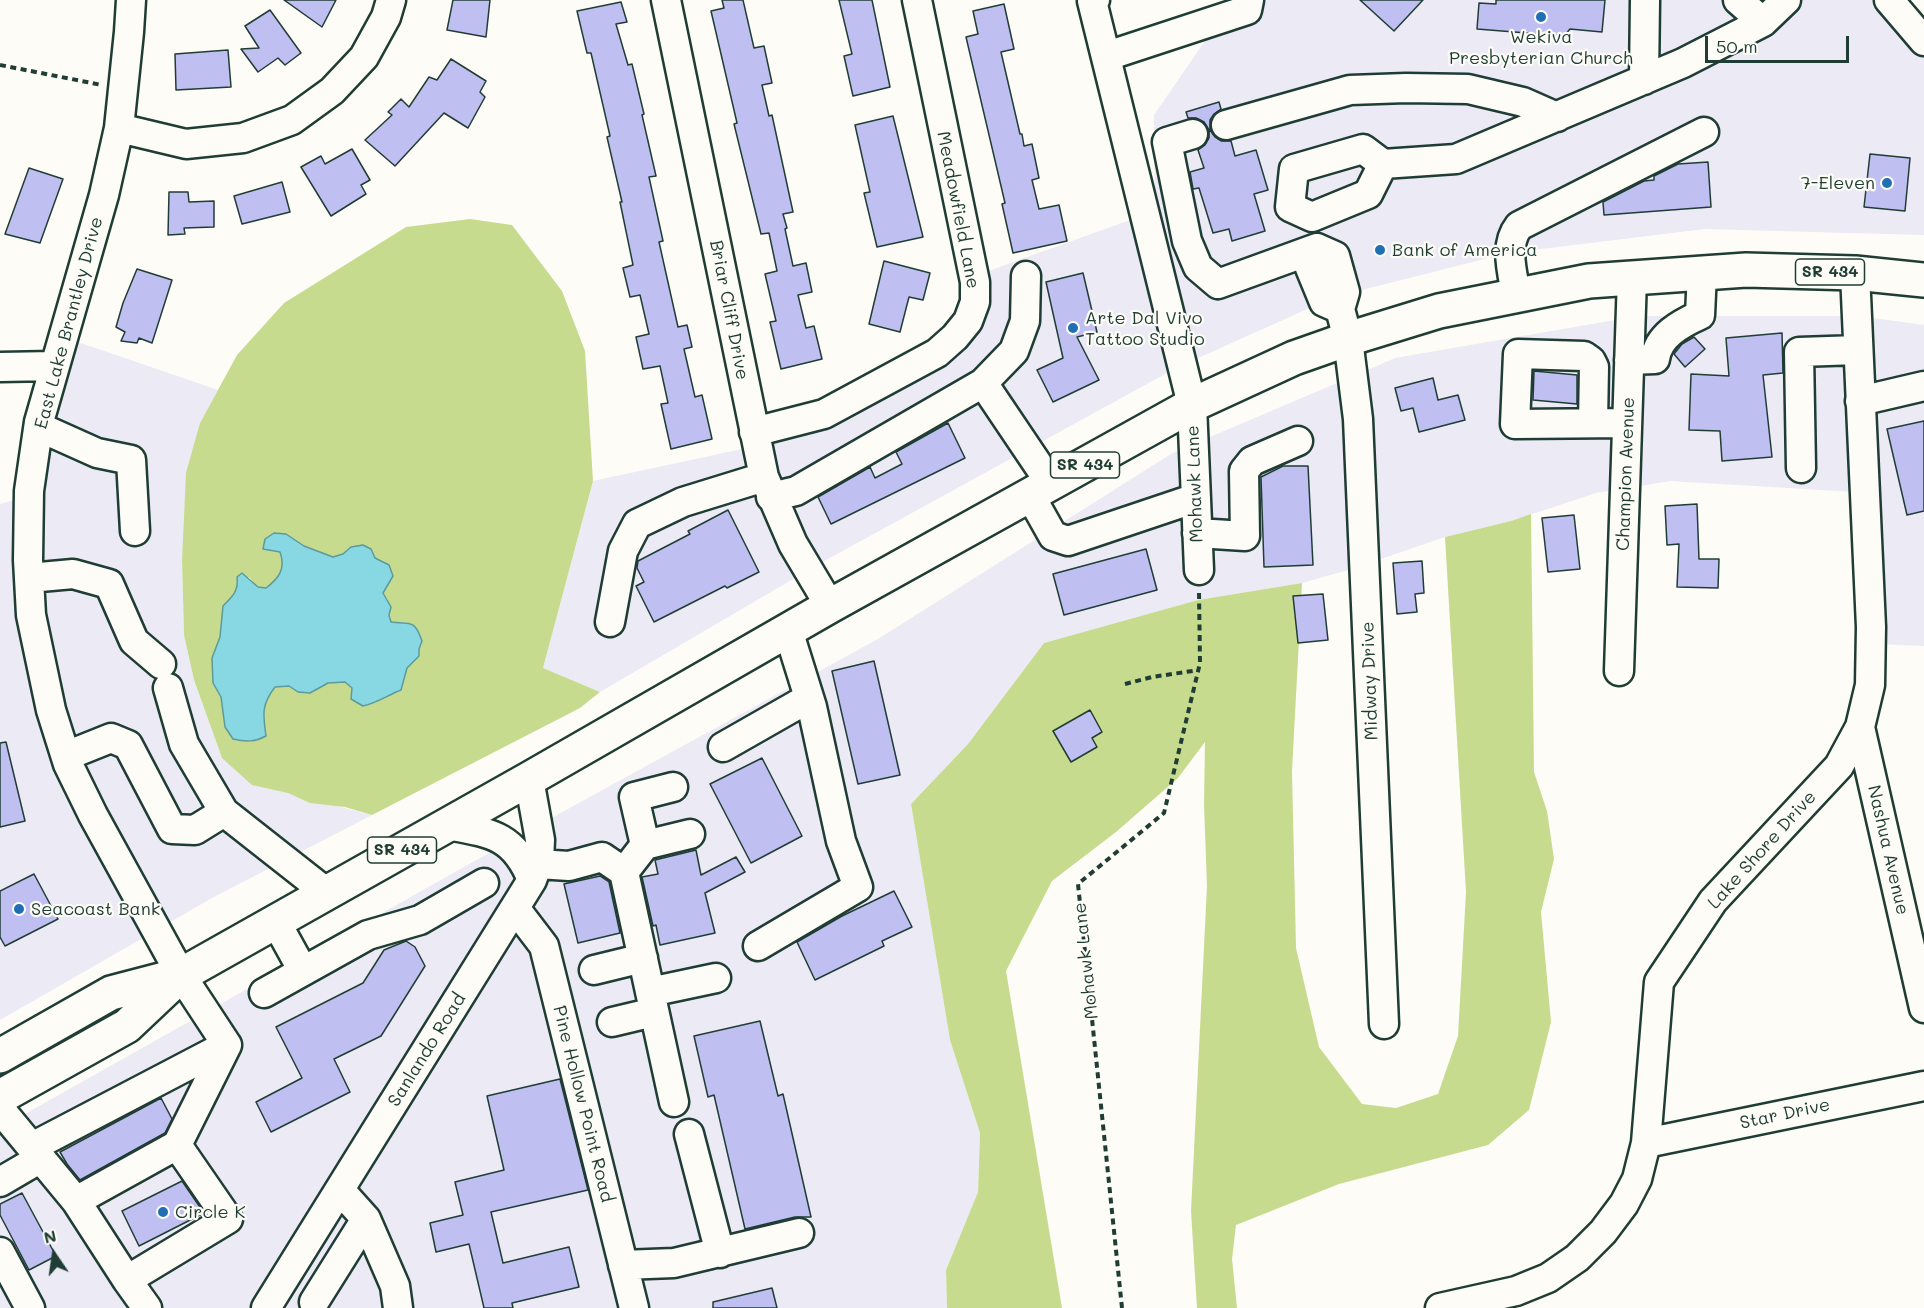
<!DOCTYPE html>
<style>
body{margin:0}
#map{position:relative;width:1924px;height:1308px;overflow:hidden;background:#fdfcf7;font-family:Mali,sans-serif}
canvas{display:block}
.north{position:absolute;left:24px;top:1224px;width:60px;height:60px;-webkit-text-stroke:4px #fdfcf7;paint-order:stroke;rotate:347deg;font-size:16px;font-weight:700;line-height:24px;text-align:center;color:#1f3d34}
.north::after{content:'';display:block;margin:auto;width:21px;height:27px;background:#1f3d34;clip-path:polygon(50% 0,100% 100%,50% 72%,0 100%)}
.scale{position:absolute;left:1705px;top:36px;width:144px;height:27px;box-sizing:border-box;border:3px solid #1f3d34;border-top:0;padding-left:8px;font-size:18px;line-height:21px;white-space:nowrap;color:#1f3d34;-webkit-text-stroke:4px #fdfcf7;paint-order:stroke}
</style>
<div id="map">
<canvas width="1924" height="1308"></canvas>
<div class="north">N</div>
<div class="scale">50 m</div>
</div>
<script>
const context = document.querySelector('canvas').getContext('2d');
context.lineJoin = 'round';
function fill(path, color) { context.fillStyle = color; context.fill(path, 'evenodd'); }
function trace(path, color, width, dash) { context.strokeStyle = color; context.lineWidth = width; context.lineCap = dash ? 'butt' : 'round'; context.setLineDash(dash || []); context.stroke(path); }
function label(font, color, halo, rows, align = 'center') {
  context.font = font + ' Mali,sans-serif'; context.lineWidth = 4.5; context.setLineDash([]); context.textBaseline = 'middle'; context.strokeStyle = halo; context.fillStyle = color; for (const [text, x, y, turn = 0] of rows) {
    context.save(); context.translate(x, y); context.rotate((+turn || 0) * Math.PI / 180); context.textAlign = isNaN(turn) ? turn : align; if (halo) context.strokeText(text, 0, 0); context.fillText(text, 0, 0); context.restore();
  }
}
fill(new Path2D(`
 M 1233,0 L 1875,0 L 1924,56 L 1924,235 L 1705,229 L 1508,253 L 1334,297 L 1176,368 L 817,565 L 782,498 L 766,440 L 943,361 L 983,273 L 1155,211 L 1154,115 Z
 M 1641,316 L 1847,316 L 1855,492 L 1670,481 L 1635,487 Z
 M 1866,317 L 1924,325 L 1924,646 L 1880,644 Z
 M 1621,319 L 1615,490 L 1596,493 L 1511,521 L 1445,537 L 1375,561 L 1363,372 L 1395,358 Z
 M 72,340 L 218,390 L 200,423 L 182,561 L 184,635 L 194,680 L 222,758 L 288,793 L 372,815 L 212,898 L 165,925 L 78,760 L 41,614 L 39,492 Z
 M 1344,380 L 1355,568 L 1302,583 L 1198,600 L 1044,643 L 968,744 L 911,804 L 950,1040 L 980,1133 L 978,1192 L 946,1270 L 947,1308 L 644,1308 L 528,908 L 539,889 L 545,886 L 543,880 L 546,821 L 878,639 L 1171,454 L 1184,448 L 1189,580 L 1209,581 L 1203,440 Z
 M 747,448 L 800,575 L 600,692 L 543,668 L 593,481 Z
 M 19,499 L 22,615 L 148,935 L 0,1020 L 0,504 Z
 M 496,849 L 521,879 L 253,1308 L 0,1308 L 0,1128 Z
 M 516,926 L 535,951 L 624,1308 L 278,1308 Z`), '#ebeaf5');
fill(new Path2D(`
 M 470,219 L 512,225 L 562,291 L 585,351 L 593,481 L 543,668 L 600,692 L 580,708 L 372,815 L 345,807 L 310,803 L 288,793 L 252,785 L 222,758 L 194,680 L 184,635 L 182,561 L 186,473 L 200,423 L 237,355 L 284,303 L 406,227 ZM 286,534 L 304,546 L 333,557 L 343,554 L 375,558 L 389,565 L 383,593 L 388,600 L 391,622 C 411,624 414,618 422,641 L 419,649 L 419,656 L 407,668 L 401,690 L 387,695 L 375,703 L 345,682 L 328,683 L 310,693 L 298,692 L 289,686 L 275,687 C 261,705 263,715 266,736 L 224,711 L 221,697 L 213,683 L 212,658 L 220,637 L 223,606 L 235,594 L 238,584 L 249,577 L 258,588 L 266,588 C 279,577 286,569 280,552 L 271,551 Z
 M 1531,514 L 1534,772 L 1547,811 L 1554,859 L 1541,912 L 1551,1022 L 1529,1110 L 1488,1145 L 1339,1184 L 1236,1225 L 1232,1259 L 1237,1308 L 1197,1308 L 1191,1211 L 1207,886 L 1204,804 L 1205,742 L 1178,778 L 1116,832 L 1052,881 L 1006,971 L 1062,1308 L 947,1308 L 946,1270 L 978,1192 L 980,1133 L 950,1040 L 911,804 L 968,744 L 1044,643 L 1198,600 L 1302,583 L 1292,771 L 1296,948 L 1319,1047 L 1362,1104 L 1396,1108 L 1438,1094 L 1458,1036 L 1466,892 L 1445,537 L 1511,521 Z`), '#c7db8f');
const water = new Path2D(`
 M 274,533 L 286,534 L 304,546 L 333,557 L 343,554 L 351,547 L 363,545 L 371,549 L 375,558 L 389,565 L 393,576 L 383,593 L 391,607 L 389,615 L 391,622 C 411,625 414,618 422,641 L 419,649 L 419,656 L 407,668 L 401,690 C 388,695 377,703 363,706 L 351,699 L 352,688 L 345,682 L 328,683 L 310,693 L 298,692 L 289,686 L 275,687 C 261,705 263,715 266,736 C 255,742 246,742 233,739 L 225,727 L 221,697 L 213,683 L 212,658 L 220,637 L 223,606 C 232,597 239,591 237,577 L 242,573 L 258,587 L 266,588 C 279,578 286,569 280,552 L 263,549 L 265,539 Z`);
fill(water, '#87d8e2');
trace(water, '#5d9a9c', 1.5);
const building = new Path2D(`
 M 284,0 L 336,0 L 322,27 Z
 M 453,0 L 490,0 L 486,37 L 447,30 Z
 M 722,0 L 743,0 L 754,48 L 764,46 L 772,83 L 762,85 L 769,116 L 772,115 L 793,212 L 783,214 L 787,228 L 785,229 L 793,266 L 806,263 L 812,292 L 798,295 L 806,328 L 814,326 L 822,359 L 781,369 L 770,322 L 776,321 L 765,274 L 777,271 L 769,233 L 761,234 L 734,124 L 737,123 L 711,11 L 724,8 Z
 M 839,0 L 872,0 L 890,87 L 853,96 L 844,56 L 852,54 Z
 M 1360,0 L 1423,0 L 1394,31 Z
 M 1496,0 L 1605,0 L 1602,32 L 1570,29 L 1564,36 L 1477,29 L 1479,3 L 1496,4 Z
 M 621,2 L 627,22 L 616,24 L 628,65 L 632,64 L 644,114 L 642,115 L 656,176 L 649,177 L 663,241 L 659,242 L 678,327 L 687,325 L 692,347 L 684,349 L 695,397 L 702,395 L 712,439 L 671,449 L 661,404 L 668,403 L 660,366 L 643,369 L 636,337 L 649,334 L 640,295 L 630,297 L 623,268 L 633,265 L 620,202 L 622,202 L 607,137 L 610,136 L 591,53 L 587,53 L 577,11 Z
 M 1004,4 L 1014,49 L 1001,52 L 1020,134 L 1022,134 L 1024,146 L 1032,144 L 1039,178 L 1032,180 L 1039,209 L 1059,205 L 1067,241 L 1013,253 L 1002,204 L 1005,203 L 966,37 L 978,34 L 973,11 Z
 M 270,10 L 301,53 L 285,65 L 278,58 L 258,72 L 241,49 L 259,48 L 245,26 Z
 M 228,50 L 231,87 L 176,90 L 175,54 Z
 M 451,59 L 486,81 L 480,92 L 485,97 L 468,128 L 444,113 L 395,166 L 365,140 L 392,115 L 388,112 L 401,99 L 409,107 L 429,77 L 437,80 Z
 M 1219,102 L 1221,109 L 1214,114 L 1210,120 L 1210,130 L 1215,137 L 1221,141 L 1231,141 L 1235,156 L 1256,150 L 1268,190 L 1254,194 L 1265,231 L 1232,241 L 1229,229 L 1213,233 L 1199,188 L 1193,189 L 1190,172 L 1204,168 L 1198,150 L 1205,145 L 1209,138 L 1209,130 L 1204,122 L 1196,118 L 1188,118 L 1186,112 Z
 M 893,116 L 923,237 L 877,247 L 864,193 L 870,192 L 855,125 Z
 M 352,149 L 370,180 L 361,185 L 366,194 L 331,216 L 301,167 L 321,156 L 325,164 Z
 M 1870,154 L 1910,158 L 1905,211 L 1864,207 Z
 M 1708,162 L 1711,207 L 1604,215 L 1603,202 L 1644,181 L 1654,180 L 1654,176 L 1678,164 Z
 M 29,168 L 63,179 L 40,243 L 5,234 Z
 M 282,182 L 290,212 L 242,224 L 234,196 Z
 M 169,192 L 188,192 L 189,202 L 214,201 L 214,227 L 184,228 L 185,234 L 168,235 Z
 M 884,261 L 930,273 L 923,300 L 909,297 L 900,332 L 869,324 Z
 M 137,269 L 172,280 L 152,343 L 139,338 L 137,343 L 121,341 L 125,332 L 116,327 L 123,303 Z
 M 1083,273 L 1097,332 L 1077,337 L 1099,380 L 1053,402 L 1037,370 L 1063,358 L 1046,282 Z
 M 1782,333 L 1783,373 L 1763,375 L 1772,457 L 1722,461 L 1720,431 L 1689,430 L 1691,374 L 1729,376 L 1726,338 Z
 M 1694,337 L 1705,349 L 1685,367 L 1674,354 L 1682,344 Z
 M 1534,371 L 1577,375 L 1577,404 L 1533,400 Z
 M 1433,378 L 1438,400 L 1458,395 L 1465,420 L 1419,432 L 1413,408 L 1401,411 L 1395,388 Z
 M 1924,421 L 1924,511 L 1907,515 L 1887,429 Z
 M 948,423 L 965,458 L 831,524 L 818,497 L 870,467 L 875,478 L 902,464 L 896,452 Z
 M 1283,466 L 1308,466 L 1313,565 L 1264,567 L 1261,477 Z
 M 1697,504 L 1699,559 L 1719,559 L 1718,588 L 1677,587 L 1679,544 L 1667,545 L 1665,506 Z
 M 728,510 L 759,572 L 727,588 L 725,586 L 654,622 L 636,586 L 644,582 L 637,568 L 638,561 L 690,534 L 688,531 Z
 M 1574,515 L 1580,569 L 1548,572 L 1542,518 Z
 M 1146,549 L 1157,590 L 1064,615 L 1053,574 Z
 M 1422,561 L 1424,593 L 1415,594 L 1417,612 L 1397,614 L 1393,563 Z
 M 1323,594 L 1328,640 L 1298,643 L 1293,596 Z
 M 874,661 L 900,775 L 858,784 L 832,671 Z
 M 1090,710 L 1102,732 L 1092,738 L 1097,747 L 1071,762 L 1053,731 Z
 M 6,742 L 25,821 L 0,827 L 0,743 Z
 M 762,758 L 802,836 L 751,863 L 710,784 Z
 M 696,850 L 701,875 L 736,857 L 745,872 L 705,893 L 715,933 L 660,945 L 656,925 L 653,926 L 642,877 L 658,874 L 655,860 Z
 M 34,874 L 58,919 L 5,946 L 0,937 L 0,891 Z
 M 600,876 L 609,882 L 620,933 L 578,943 L 564,884 Z
 M 894,891 L 912,927 L 882,941 L 884,946 L 815,980 L 797,942 L 842,916 Z
 M 406,941 L 415,947 L 425,966 L 381,1036 L 334,1059 L 350,1092 L 271,1132 L 256,1102 L 302,1078 L 276,1027 L 363,983 L 384,950 Z
 M 760,1021 L 778,1096 L 783,1094 L 811,1217 L 795,1217 L 745,1229 L 714,1095 L 708,1097 L 694,1036 Z
 M 560,1079 L 588,1190 L 491,1212 L 503,1263 L 569,1247 L 579,1287 L 512,1303 L 513,1308 L 484,1308 L 469,1244 L 436,1252 L 430,1223 L 463,1215 L 455,1182 L 504,1170 L 487,1096 Z
 M 161,1098 L 172,1119 L 165,1133 L 80,1180 L 67,1164 L 60,1152 Z
 M 182,1181 L 204,1213 L 139,1246 L 122,1211 Z
 M 22,1193 L 56,1256 L 29,1270 L 0,1215 L 0,1204 Z
 M 772,1288 L 777,1308 L 713,1308 L 713,1302 Z`);
fill(building, '#c0bff1');
trace(building, '#1f3d34', 1.5);
const minor = new Path2D(`
 M 131,0 L 129,32 L 119,128 L 104,195 L 39,422 L 29,491 L 28,560 L 31,615 L 51,710 L 68,764 L 93,815 L 181,975 L 227,1045
 M 666,0 L 764,477 L 793,544 L 830,606
 M 1095,0 L 1092,1 L 1192,405 L 1199,570
 M 1738,0 L 1763,22
 M 1889,0 L 1924,41
 M 1107,56 L 1247,10 L 1249,0
 M 1644,80 L 1645,0
 M 1226,125 L 1350,90 L 1406,88 L 1468,89 L 1523,102 L 1557,117
 M 119,128 L 186,144 L 243,138 L 292,120 L 332,91 L 364,57 L 386,17 L 391,0
 M 1193,134 L 1167,142 L 1187,241 L 1198,267 L 1218,284 L 1317,248
 M 1383,164 L 1368,194 L 1312,217 L 1290,207 L 1294,169 L 1363,149 L 1383,164 L 1456,159 L 1683,63 L 1763,22 L 1786,0
 M 1516,294 C 1512,271 1504,245 1519,226 L 1704,132
 M 1340,309 L 1324,302 L 1310,268 L 1317,248 L 1335,256 L 1345,292 L 1340,309 L 1348,339 L 1358,419 L 1384,1024
 M 1629,360 L 1655,359 C 1658,336 1680,324 1700,315 L 1702,272
 M 0,367 L 54,366
 M 983,383 L 1014,351 L 1025,321 L 1026,276
 M 1860,401 L 1924,386
 M 1593,423 L 1594,367 L 1591,361 L 1584,356 L 1518,354 L 1515,424 L 1627,423
 M 39,427 L 97,453 L 131,460 L 135,531
 M 754,432 L 824,414 L 937,353 L 955,337 L 968,321 L 975,302 L 975,282 L 917,0
 M 1801,468 L 1799,352 L 1858,350
 M 1030,495 L 1053,536 L 1068,541 L 1196,498
 M 771,497 L 796,491 L 983,383 L 1051,484
 M 1197,533 L 1245,536 L 1244,471 L 1252,461 L 1298,441
 M 29,578 L 73,574 L 109,584 L 134,641 L 161,664
 M 610,622 L 623,551 L 637,524 L 683,502 L 764,477
 M 1619,671 L 1632,277
 M 168,688 L 184,744 L 224,812 L 327,893
 M 1860,727 L 1924,1008
 M 723,747 L 809,698
 M 66,756 L 111,738 L 128,745 L 172,829 L 195,830 L 224,812
 M 447,825 C 491,833 514,835 532,880
 M 645,845 L 690,834
 M 538,864 L 569,866 L 602,857 L 624,872 L 674,1102
 M 624,872 L 645,845 L 634,797 L 673,787
 M 515,908 L 544,946 L 634,1308
 M 276,922 L 303,971
 M 758,946 L 858,887 L 841,841 L 812,707 L 788,630
 M 594,970 L 643,958
 M 650,992 L 716,978
 M 264,993 L 368,935 L 420,920 L 484,883
 M 612,1022 L 654,1012
 M 0,1109 L 76,1201 L 177,1145 L 227,1045
 M 689,1134 L 720,1253
 M 1646,1143 L 1924,1086
 M 32,1147 L 227,1045
 M 0,1182 L 41,1158
 M 340,1190 L 366,1219 L 395,1286 L 398,1308
 M 76,1201 L 127,1280
 M 0,1252 L 30,1308
 M 623,1265 L 674,1263 L 799,1233
 M 314,1302 L 366,1219
 M 147,1308 L 127,1280 L 228,1219 L 177,1145
 M 266,1308 L 532,880 L 539,861 L 540,840 L 529,779
 M 1440,1308 L 1516,1291 L 1548,1278 L 1577,1258 L 1603,1232 L 1624,1204 L 1637,1179 L 1646,1143 L 1659,982 L 1713,901 L 1839,766 L 1860,727 L 1870,685 L 1871,627 L 1855,273`);
const major = new Path2D(`
 M 0,1056 L 111,993 L 176,976
 M 0,1097 L 127,1026 L 181,975 L 529,779 L 830,606 L 1192,405 L 1294,358 L 1348,339 L 1439,311 L 1589,281 L 1746,270 L 1855,273 L 1924,280`);
trace(minor, '#1f3d34', 33);
trace(major, '#1f3d34', 38);
trace(new Path2D(`
 M 0,65 L 102,85
 M 1125,684 L 1152,677 L 1199,670
 M 1122,1308 L 1078,884 L 1164,813 L 1200,663 L 1199,592`), '#1f3d34', 4, [6, 4.5]);
trace(minor, '#fdfcf7', 28);
trace(major, '#fdfcf7', 33);
for (const [x, y, r, color] of [
 [1541,17,6,"#1f6fb2"],
 [1887,183,6,"#1f6fb2"],
 [1380,250,6,"#1f6fb2"],
 [1073,328,6,"#1f6fb2"],
 [19,909,6,"#1f6fb2"],
 [163,1212,6,"#1f6fb2"]
]) { const dot = new Path2D(); dot.arc(x, y, r, 0, 2 * Math.PI); context.fillStyle = color; context.fill(dot); trace(dot, '#fdfcf7', 2); }
for (const [x, y, w] of [
 [1830,272,69],
 [1085,465,69],
 [402,850,69]
]) { const box = new Path2D(); box.roundRect(x - w / 2, y - 13, w, 26, 4.5); context.fillStyle = '#fdfcf7'; context.fill(box); trace(box, '#1f3d34', 1.5); }
label('bold 16px', '#1f3d34', null, [
 ["SR 434",1830,272],
 ["SR 434",1085,465],
 ["SR 434",402,850]
]);
label('18px', '#1f3d34', '#fdfcf7', [
 ["Wekiva",1541,37,"center"],
 ["Presbyterian Church",1541,58,"center"],
 ["7-Eleven",1875,183,"right"],
 ["Bank of America",1392,250],
 ["Arte Dal Vivo",1085,318],
 ["Tattoo Studio",1085,339],
 ["Seacoast Bank",31,909],
 ["Circle K",175,1212]
], 'left');
label('18px', '#1f3d34', '#fdfcf7', [
 ["Meadowfield Lane",958,210,79],
 ["Briar Cliff Drive",729,310,79],
 ["East Lake Brantley Drive",69,323,-75],
 ["Champion Avenue",1626,474,-88],
 ["Mohawk Lane",1195,484,-92],
 ["Midway Drive",1370,681,-92],
 ["Lake Shore Drive",1762,850,-48],
 ["Nashua Avenue",1888,850,77],
 ["Mohawk Lane",1086,961,-96],
 ["Sanlando Road",427,1050,-58],
 ["Pine Hollow Point Road",583,1104,76],
 ["Star Drive",1785,1114,-12]
]);
</script>
